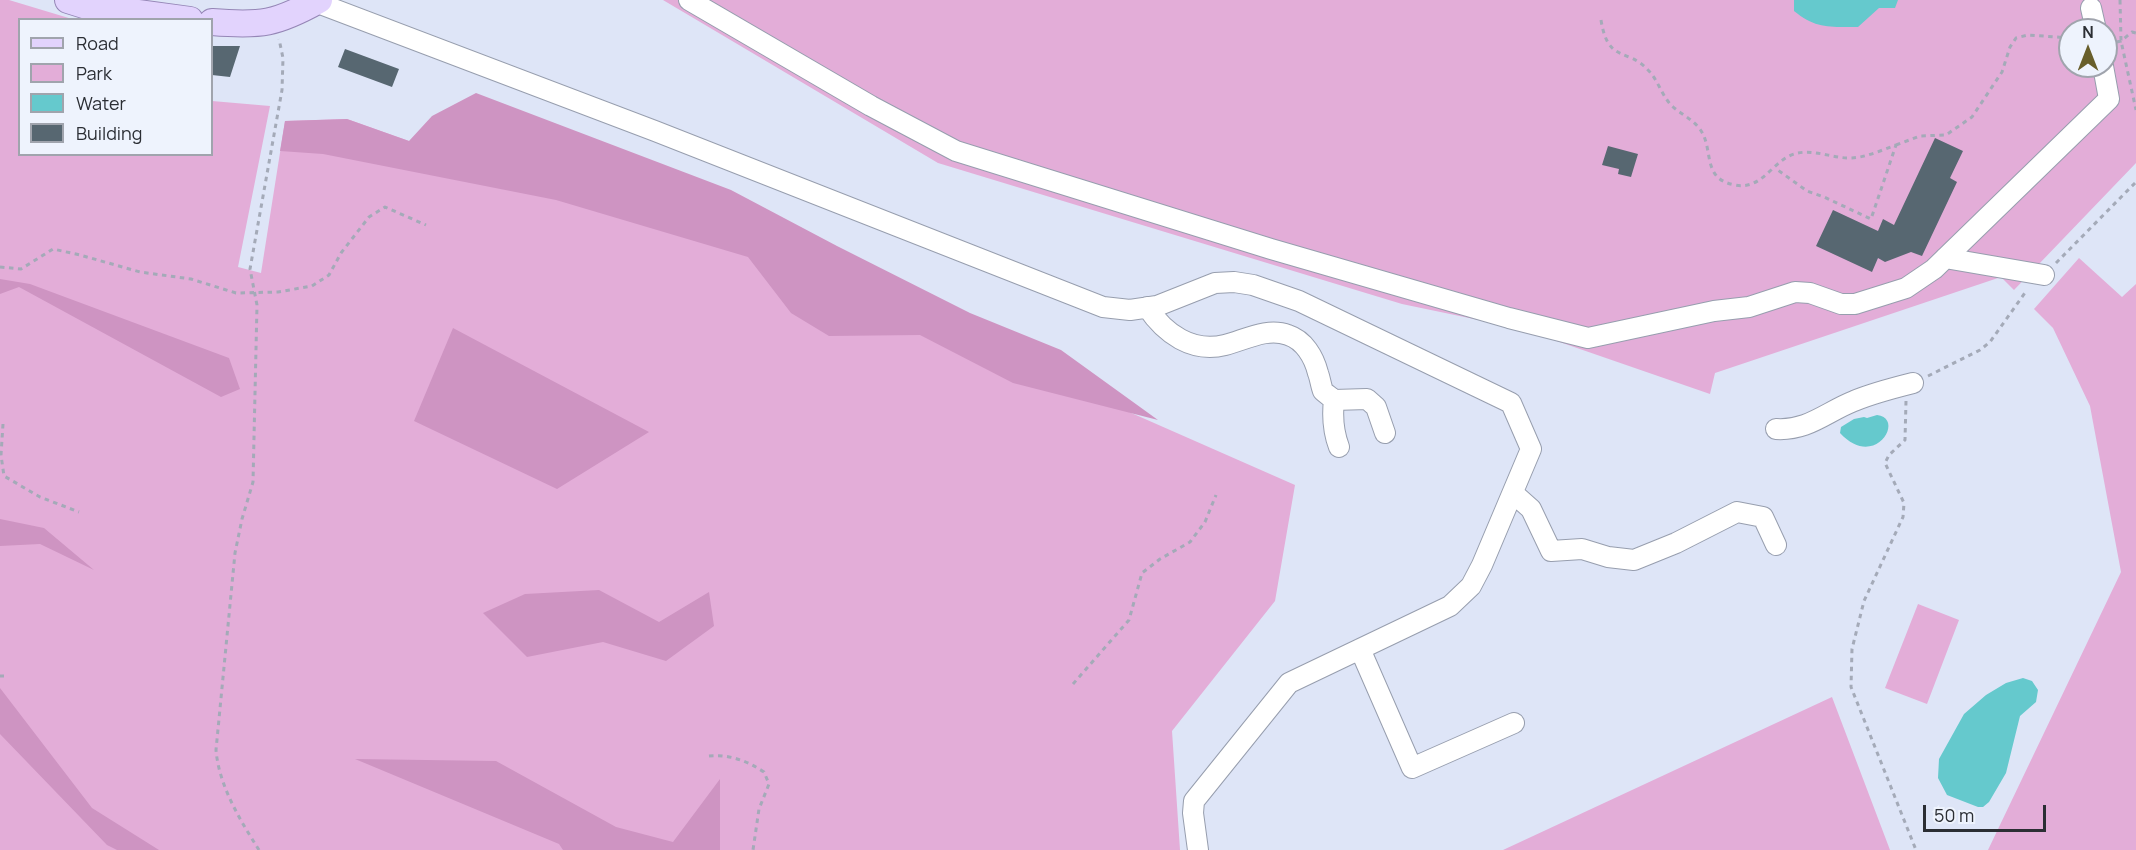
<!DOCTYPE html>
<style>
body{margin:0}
#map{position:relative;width:2136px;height:850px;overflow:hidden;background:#dee5f7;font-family:Manrope,sans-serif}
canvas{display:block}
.legend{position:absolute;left:18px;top:18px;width:195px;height:138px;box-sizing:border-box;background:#eef3fd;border:2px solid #a0a4ad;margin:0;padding:8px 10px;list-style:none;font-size:18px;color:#2b2e34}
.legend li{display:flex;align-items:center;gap:12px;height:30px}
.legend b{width:30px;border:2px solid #a0a4ad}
.north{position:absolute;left:2058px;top:18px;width:60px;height:60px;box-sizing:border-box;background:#eef3fd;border:2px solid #a0a4ad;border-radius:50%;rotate:0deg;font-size:16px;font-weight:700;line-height:24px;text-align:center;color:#2b2e34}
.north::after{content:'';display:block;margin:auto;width:21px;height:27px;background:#685e2b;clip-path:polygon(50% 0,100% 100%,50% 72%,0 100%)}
.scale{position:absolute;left:1923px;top:805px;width:123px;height:27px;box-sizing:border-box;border:3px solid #2b2e34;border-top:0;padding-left:8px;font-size:18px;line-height:21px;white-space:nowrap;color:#2b2e34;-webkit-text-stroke:4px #eef3fd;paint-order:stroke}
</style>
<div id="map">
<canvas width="2136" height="850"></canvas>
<ul class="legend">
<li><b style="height:8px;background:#e2d3fd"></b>Road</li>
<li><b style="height:16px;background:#e3add8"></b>Park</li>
<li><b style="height:16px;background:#65c9cd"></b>Water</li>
<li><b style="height:16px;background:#576771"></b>Building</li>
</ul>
<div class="north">N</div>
<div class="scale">50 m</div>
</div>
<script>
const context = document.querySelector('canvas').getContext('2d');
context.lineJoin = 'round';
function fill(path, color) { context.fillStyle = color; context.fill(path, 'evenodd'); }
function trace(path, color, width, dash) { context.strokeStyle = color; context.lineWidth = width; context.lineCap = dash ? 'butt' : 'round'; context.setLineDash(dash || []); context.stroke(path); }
fill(new Path2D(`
 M 0,0 L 9,0 L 72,19 L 20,20 L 20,154 L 212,154 L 212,101 L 270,106 L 238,267 L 261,273 L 285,121 L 347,119 L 409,141 L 643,207 L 1045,375 L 1295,485 L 1275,601 L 1172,731 L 1180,850 L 0,850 Z
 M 663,0 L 2136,0 L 2136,163 L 2014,290 L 2001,277 L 1715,373 L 1710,394 L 1522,329 L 1402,304 L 938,163 ZM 2070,30 L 2106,30 L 2106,66 L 2070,66 Z
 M 2079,258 L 2122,297 L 2136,284 L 2136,850 L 1988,850 L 2121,572 L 2090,406 L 2053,328 L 2034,309 Z
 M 1918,604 L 1959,620 L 1927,704 L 1885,688 Z
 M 1832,697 L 1890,850 L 1503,850 Z`), '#e3add8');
fill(new Path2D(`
 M 476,93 L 731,190 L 837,246 L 970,313 L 1061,350 L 1158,420 L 1013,383 L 920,335 L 829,336 L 791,313 L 748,257 L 556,200 L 323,154 L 280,151 L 285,121 L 347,119 L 409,141 L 432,116 Z
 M 0,279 L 30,284 L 229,358 L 240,389 L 221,397 L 19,287 L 0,294 Z
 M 453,328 L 649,432 L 557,489 L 414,421 Z
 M 0,519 L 44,528 L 94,570 L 40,544 L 0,546 Z
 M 599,590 L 659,622 L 709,592 L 714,626 L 666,661 L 603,642 L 527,657 L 483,613 L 525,594 Z
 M 0,688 L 92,808 L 159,850 L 117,850 L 107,845 L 0,734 Z
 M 355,759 L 496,761 L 616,827 L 673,842 L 720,779 L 720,850 L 563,850 L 559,844 Z`), '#ce94c2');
fill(new Path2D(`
 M 1794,0 L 1898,0 L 1895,8 L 1879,8 L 1858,27 C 1830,27 1816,29 1794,11 Z
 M 1877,415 C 1906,418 1875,471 1840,433 L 1841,427 L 1854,419 L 1864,417 L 1867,418 Z
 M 2023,678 L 2032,681 L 2038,690 L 2036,702 L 2020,716 L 2006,773 L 1989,802 L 1983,807 L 1978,807 L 1947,795 L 1938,778 L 1939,759 L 1964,714 L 1986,695 L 2006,683 Z`), '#65c9cd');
fill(new Path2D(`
 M 212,46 L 240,46 L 230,77 L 212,75 Z
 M 345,49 L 399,69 L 392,87 L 338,67 Z
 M 1935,138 L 1963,151 L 1950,178 L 1957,182 L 1922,256 L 1911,252 L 1885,262 L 1878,258 L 1872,272 L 1816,246 L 1833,210 L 1878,231 L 1883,219 L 1894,225 Z
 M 1608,146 L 1638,154 L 1631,177 L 1618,174 L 1619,169 L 1602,165 Z`), '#576771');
const minor = new Path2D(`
 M 689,0 L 871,106 L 956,151 L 1271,249 L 1509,318 L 1588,338 L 1714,311 L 1749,307 L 1795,292 L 1810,293 L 1841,304 L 1855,304 L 1906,288 L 1934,269 L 2109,99 L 2103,66
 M 315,2 L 655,131 L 1103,307 L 1130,310 L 1157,306 L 1215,283 L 1234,282 L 1253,285 L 1299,301 L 1511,403 L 1531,449 L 1482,565 L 1471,586 L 1450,606 L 1289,683 L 1194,801 L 1193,813 L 1198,850
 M 2091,8 L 2096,30
 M 1945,258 L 2044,275
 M 1147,307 C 1165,334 1192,353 1225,345 C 1245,340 1267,327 1288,335 C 1304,340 1314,357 1318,373 C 1320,378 1321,386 1323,391 C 1326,394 1331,397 1334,400 L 1367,399 L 1376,407 L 1385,433
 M 1334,400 C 1332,417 1333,431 1339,447
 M 1776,429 C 1808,431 1826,412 1854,401 C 1873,393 1893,388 1913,383
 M 1513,493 L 1531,509 L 1551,551 L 1582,549 L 1608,557 L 1634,560 L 1676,543 L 1737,512 L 1763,517 L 1776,545
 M 1360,649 L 1412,768 L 1514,723`);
const major = new Path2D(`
 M 68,0 L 87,6 L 190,20
 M 212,22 C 261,26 276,24 319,0`);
trace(minor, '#979eae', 22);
trace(major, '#9586b6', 28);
trace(new Path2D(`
 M 2120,0 L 2121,41 L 2136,110
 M 1601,20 C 1608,64 1627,47 1648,70 C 1658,80 1661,94 1671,105 C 1679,113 1691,118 1699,128 C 1715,147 1700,179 1735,185 C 1760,190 1770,166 1789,156 C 1810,146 1831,159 1852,158 C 1867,157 1882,150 1896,145 L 1871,219 L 1824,197 L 1807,191 L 1775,168
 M 2108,44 L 2121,41 L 2132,32 L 2136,33
 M 1896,145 L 1920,136 L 1946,135 L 1972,117 L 2002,72 L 2010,47 L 2016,38 L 2028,35 L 2070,38
 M 2056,263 L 2136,182
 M 0,267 L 21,269 L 53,249 L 80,255 L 140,272 L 191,279 L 236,293 L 278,292 L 312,286 L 329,275 L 341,253 L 369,217 L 385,207 L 426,225
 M 1928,376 L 1980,350 L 1990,342 L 2027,290
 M 1906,401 L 1905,440 L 1889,455 L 1885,463 L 1904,503 L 1903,517 L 1864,601 L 1852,649 L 1851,687 L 1916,850
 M 3,424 L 1,455 L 4,476 L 40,497 L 79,512
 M 0,676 L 4,676
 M 1073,684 L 1129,620 L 1142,573 L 1160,559 L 1190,542 L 1205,522 L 1216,495
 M 709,756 C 730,754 747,761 764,772 L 769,784 L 759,809 L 753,850
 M 259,850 C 240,820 219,786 216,750 L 235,553 L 242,519 L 253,482 L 257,305 L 250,269 L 282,90 L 283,58 L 279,39`), '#a4aab8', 3, [4.5, 4.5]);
trace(minor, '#fff', 20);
trace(major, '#e2d3fd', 26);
</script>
